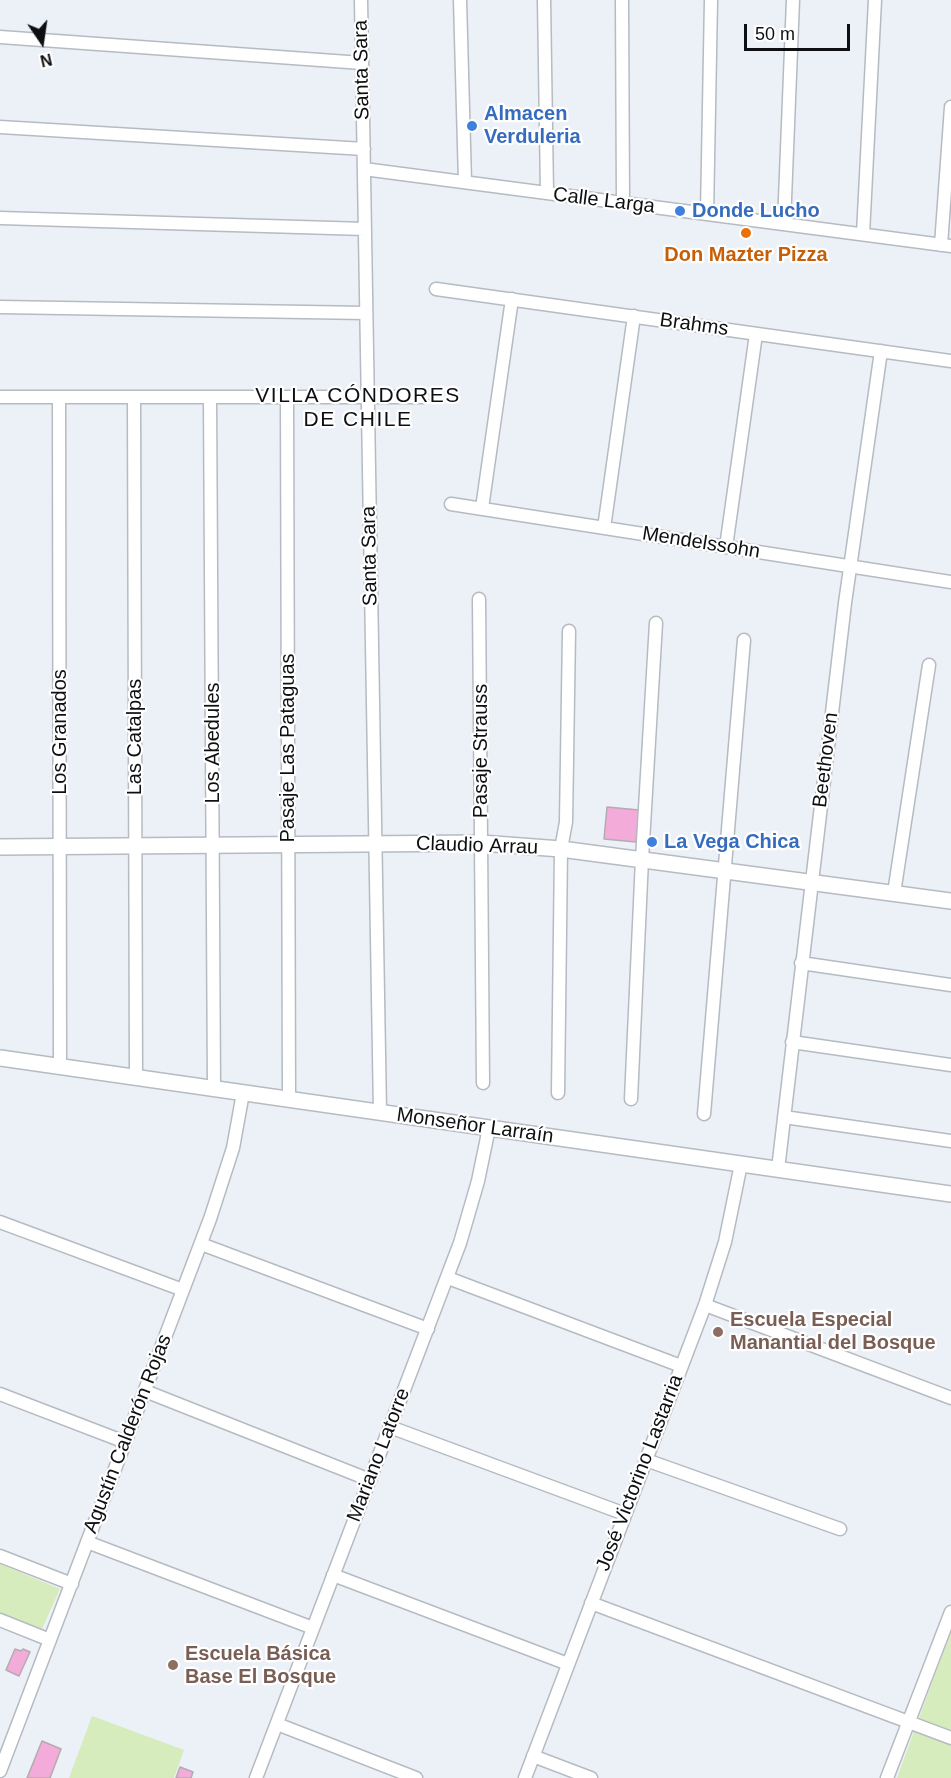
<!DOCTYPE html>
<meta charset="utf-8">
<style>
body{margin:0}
#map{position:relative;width:951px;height:1778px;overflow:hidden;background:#ecf0f7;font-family:Arial,sans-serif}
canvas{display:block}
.north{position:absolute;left:12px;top:12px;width:60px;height:60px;-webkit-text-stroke:4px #fff;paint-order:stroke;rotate:167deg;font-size:16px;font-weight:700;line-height:24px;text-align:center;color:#0e0f12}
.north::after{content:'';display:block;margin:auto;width:21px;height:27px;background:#0e0f12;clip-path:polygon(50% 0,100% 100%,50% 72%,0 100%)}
.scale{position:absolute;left:744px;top:24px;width:106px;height:27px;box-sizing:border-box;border:3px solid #0e0f12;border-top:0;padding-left:8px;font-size:18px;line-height:21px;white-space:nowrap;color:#0e0f12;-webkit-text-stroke:4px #fff;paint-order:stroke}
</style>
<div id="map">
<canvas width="951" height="1778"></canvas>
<div class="north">N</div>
<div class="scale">50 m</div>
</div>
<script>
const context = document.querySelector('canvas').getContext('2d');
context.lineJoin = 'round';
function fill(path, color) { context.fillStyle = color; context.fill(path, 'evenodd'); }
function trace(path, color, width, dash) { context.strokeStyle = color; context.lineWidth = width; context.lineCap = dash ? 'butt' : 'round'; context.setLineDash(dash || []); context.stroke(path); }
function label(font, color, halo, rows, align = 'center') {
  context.font = font + ' Arial,sans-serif'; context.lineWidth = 4.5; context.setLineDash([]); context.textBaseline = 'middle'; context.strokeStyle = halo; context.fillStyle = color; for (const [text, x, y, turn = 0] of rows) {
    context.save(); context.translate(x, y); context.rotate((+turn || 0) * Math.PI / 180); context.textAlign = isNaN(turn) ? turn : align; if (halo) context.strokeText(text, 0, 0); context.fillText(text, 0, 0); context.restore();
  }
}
fill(new Path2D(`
 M 0,1564 L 60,1589 L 42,1629 L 0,1613 Z
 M 951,1631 L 951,1778 L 897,1778 Z
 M 92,1716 L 184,1750 L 174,1778 L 69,1778 Z`), '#d6ecbc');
const building = new Path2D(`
 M 607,807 L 639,810 L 636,842 L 604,839 Z
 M 15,1649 L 21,1651 L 23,1649 L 30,1652 L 19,1676 L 6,1670 Z
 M 42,1741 L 61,1749 L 50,1778 L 27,1778 Z
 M 180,1767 L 193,1772 L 191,1778 L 176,1778 Z`);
fill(building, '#f3acd9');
trace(building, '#b3abb0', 1.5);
const minor = new Path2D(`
 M 361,0 L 380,1112
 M 460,0 L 465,182
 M 544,0 L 547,193
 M 622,0 L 623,203
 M 0,37 L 362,63
 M 0,127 L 364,149
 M 364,169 L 951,246
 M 707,214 L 711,0
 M 0,218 L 365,229
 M 784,224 L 793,0
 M 863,234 L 875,0
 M 941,245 L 951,107
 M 436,289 L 951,361
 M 0,307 L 366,313
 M 0,397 L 423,397
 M 59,397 L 60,1067
 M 134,397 L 136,1078
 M 210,397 L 214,1089
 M 287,397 L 289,1099
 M 451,504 L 951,582
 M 482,508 L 512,299
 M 604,528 L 634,316
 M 726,547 L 756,334
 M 479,599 L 483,1083
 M 894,893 L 929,665
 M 801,963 L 951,985
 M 792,1042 L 951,1065
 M 558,1093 L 561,849 L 566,822 L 569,631
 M 631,1099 L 642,859 L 656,623
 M 704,1114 L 744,640
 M 784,1117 L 951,1141
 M 778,1169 L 845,603 L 881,351
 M 0,1222 L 183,1290
 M 201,1244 L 428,1329
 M 448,1278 L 681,1366
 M 705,1305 L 951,1398
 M 145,1391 L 370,1480
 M 0,1394 L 125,1442
 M 390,1427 L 625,1514
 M 646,1460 L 840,1529
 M 87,1542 L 313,1628
 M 0,1556 L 72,1584
 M 333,1575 L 568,1664
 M 591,1603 L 951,1738
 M 0,1620 L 50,1640
 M 277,1724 L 416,1778
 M 533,1756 L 591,1778
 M 0,1771 L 210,1219 L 233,1148 L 243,1093
 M 256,1778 L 460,1243 L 478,1181 L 489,1128
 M 525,1778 L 705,1305 L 725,1242 L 741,1164
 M 887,1778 L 951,1612`);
const tertiary = new Path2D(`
 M 0,847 L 481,843 L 561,849 L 951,901
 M 0,1058 L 951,1194`);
trace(minor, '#b6bbc1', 15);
trace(tertiary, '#b6bbc1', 18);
trace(minor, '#fff', 12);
trace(tertiary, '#fff', 15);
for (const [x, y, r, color] of [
 [472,126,6,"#3f7fe0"],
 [680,211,6,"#3f7fe0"],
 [746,233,6,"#e8710a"],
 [652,842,6,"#3f7fe0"],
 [718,1332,6,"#8d6e63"],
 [173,1665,6,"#8d6e63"]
]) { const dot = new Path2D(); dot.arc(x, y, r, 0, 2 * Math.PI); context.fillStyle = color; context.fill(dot); trace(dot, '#fff', 2); }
label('20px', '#0e0f12', '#fff', [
 ["Santa Sara",362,70,-91],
 ["Calle Larga",604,201,7],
 ["Brahms",694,325,8],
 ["Mendelssohn",701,543,9],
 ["Santa Sara",370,556,-91],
 ["Los Granados",60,732,-90],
 ["Las Catalpas",135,737,-90],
 ["Los Abedules",213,743,-90],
 ["Pasaje Las Pataguas",288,748,-90],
 ["Pasaje Strauss",481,751,-90],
 ["Beethoven",826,760,-83],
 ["Claudio Arrau",477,846,2],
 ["Monseñor Larraín",475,1126,8],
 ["Agustín Calderón Rojas",128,1434,-69],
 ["Mariano Latorre",379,1455,-69],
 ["José Victorino Lastarria",640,1473,-69]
]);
label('bold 20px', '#366cbe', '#fff', [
 ["Almacen",484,114],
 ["Verduleria",484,137],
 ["Donde Lucho",692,211],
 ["La Vega Chica",664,842]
], 'left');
label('bold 20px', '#c56008', '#fff', [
 ["Don Mazter Pizza",746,255]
]);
label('bold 20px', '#785e54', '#fff', [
 ["Escuela Especial",730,1320],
 ["Manantial del Bosque",730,1343],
 ["Escuela Básica",185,1654],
 ["Base El Bosque",185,1677]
], 'left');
context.letterSpacing = '1.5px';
label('21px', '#0e0f12', '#fff', [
 ["VILLA CÓNDORES",358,396],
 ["DE CHILE",358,420]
]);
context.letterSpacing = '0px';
</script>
